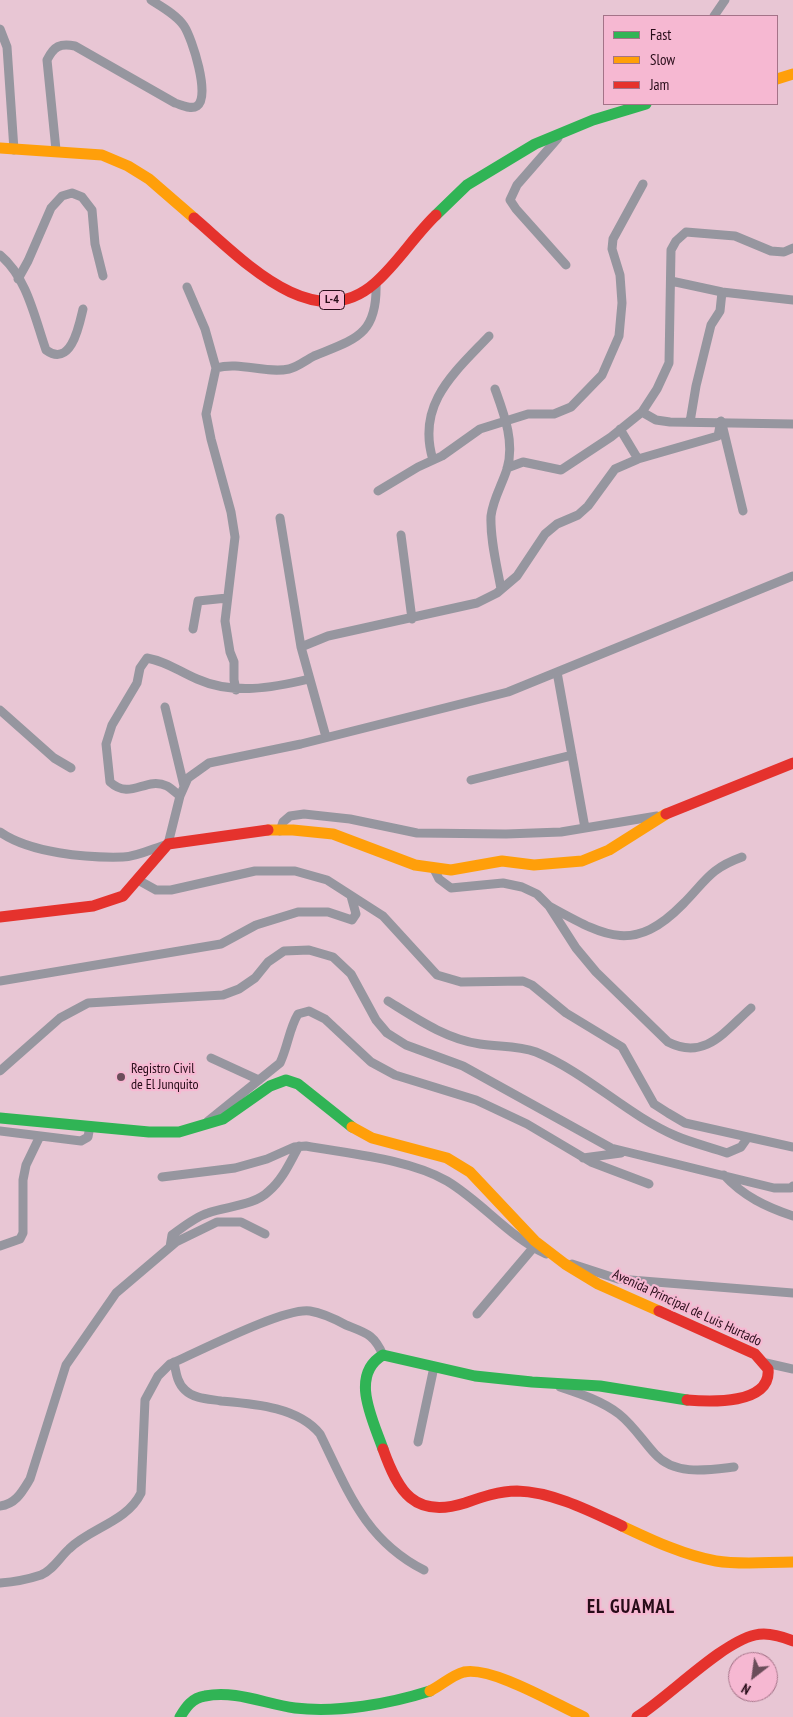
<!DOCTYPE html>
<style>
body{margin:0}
#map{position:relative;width:793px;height:1717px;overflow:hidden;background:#e8c6d4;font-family:"PT Sans Narrow",sans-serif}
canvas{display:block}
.legend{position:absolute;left:603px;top:15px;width:175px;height:90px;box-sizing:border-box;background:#f6b8d2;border:1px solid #a47388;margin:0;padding:6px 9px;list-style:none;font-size:15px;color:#280c19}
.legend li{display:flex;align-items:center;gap:10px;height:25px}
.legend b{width:25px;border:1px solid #a47388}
.north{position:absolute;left:728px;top:1652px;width:50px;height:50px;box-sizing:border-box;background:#f6b8d2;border:1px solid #a47388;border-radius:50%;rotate:210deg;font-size:14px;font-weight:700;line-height:20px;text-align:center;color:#280c19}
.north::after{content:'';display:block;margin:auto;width:18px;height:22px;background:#6b4d5a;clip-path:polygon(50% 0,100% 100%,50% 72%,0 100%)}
</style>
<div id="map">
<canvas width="793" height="1717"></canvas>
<ul class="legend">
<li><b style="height:6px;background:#30b455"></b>Fast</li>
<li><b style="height:6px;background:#ff9f0a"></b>Slow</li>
<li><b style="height:6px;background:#e5322d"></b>Jam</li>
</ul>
<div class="north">N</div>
</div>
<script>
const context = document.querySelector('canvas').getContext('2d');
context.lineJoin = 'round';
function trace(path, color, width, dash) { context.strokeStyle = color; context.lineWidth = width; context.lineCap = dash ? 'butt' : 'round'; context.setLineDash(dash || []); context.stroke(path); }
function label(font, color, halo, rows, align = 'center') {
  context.font = font + ' "PT Sans Narrow",sans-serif'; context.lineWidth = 4.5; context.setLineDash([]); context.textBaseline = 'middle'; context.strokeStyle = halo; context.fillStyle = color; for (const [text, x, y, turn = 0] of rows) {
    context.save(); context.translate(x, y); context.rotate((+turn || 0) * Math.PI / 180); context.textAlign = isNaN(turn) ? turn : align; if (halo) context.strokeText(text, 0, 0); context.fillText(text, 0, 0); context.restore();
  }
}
trace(new Path2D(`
 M 714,16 L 725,0
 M 0,29 L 7,47 L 14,150
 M 558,138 L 517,185 L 510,200 L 516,209 L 566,265
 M 56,150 L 47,60 C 54,46 60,43 75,46 L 175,103 C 182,105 191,110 197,106 C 211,97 192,38 184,26 C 177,15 162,7 151,0
 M 0,255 C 27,277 35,319 46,350 C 71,368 79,326 83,309
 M 18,279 L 28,261 L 51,208 L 62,196 L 72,193 L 82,197 L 92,210 L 95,244 L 103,276
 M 671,281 L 722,292 L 793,300
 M 187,287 L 205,329 L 216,368 L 206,414 L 211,439 L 231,512 L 235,537 L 225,621 L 230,652 L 234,662 L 234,680 L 236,690
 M 216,368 C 240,361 265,374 289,369 C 298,367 306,360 314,356 C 356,339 378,335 376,282
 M 495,389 C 504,414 515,442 507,469 C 502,485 493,499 491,516 C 490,540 497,566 501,589
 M 642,412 L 656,420 L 670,422 L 793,424
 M 690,422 L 696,386 L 711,325 L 720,311 L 722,292
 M 722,424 L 743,511
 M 620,429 L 638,459
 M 433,460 C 416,404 454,373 489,336
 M 507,468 L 523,462 L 561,470 L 611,437 L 642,412 L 657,389 L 669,363 L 671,250 L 676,241 L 686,232 L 735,236 L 771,251 L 784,252 L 793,248
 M 378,491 L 418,467 L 442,456 L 480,429 L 528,414 L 554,414 L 571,407 L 602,375 L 619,336 L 622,303 L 620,275 L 612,249 L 613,239 L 643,184
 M 280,518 L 301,647 L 326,737
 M 401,535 L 412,619
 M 193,629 L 198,601 L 227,598
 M 301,647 L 328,636 L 477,603 L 497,593 L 517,576 L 545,534 L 557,524 L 578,515 L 588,506 L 615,469 L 638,459 L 718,436 L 721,421
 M 557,672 L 585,828
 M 165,707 L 184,786
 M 0,710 L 54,758 L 71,768
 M 471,780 L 572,755
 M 180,796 C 176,793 171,788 167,786 C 145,776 131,801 110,782 L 106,744 L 112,725 L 137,683 L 140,668 L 147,658 C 168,662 178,671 197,679 C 233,695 272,688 309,679
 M 280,831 L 283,822 L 290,816 L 304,814 L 350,819 L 417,833 L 506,834 L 561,832 L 657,816
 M 0,832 C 30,853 86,858 123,857 C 137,857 154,848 168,844 L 180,796 L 188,778 L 209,763 L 301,744 L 508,692 L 793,576
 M 434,869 L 439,879 L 451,888 L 503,883 L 522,887 L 537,894 L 549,906 L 576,948 L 596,972 L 668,1042 C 705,1061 725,1031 751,1008
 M 138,880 L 156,890 L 171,890 L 255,871 L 295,871 L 327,880 L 383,916 L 437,975 L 461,982 L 523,981 L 532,985 L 566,1013 L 622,1047 L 654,1104 L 668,1113 L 685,1123 L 793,1147
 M 549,906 C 604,936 633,955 683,904 C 706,881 709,869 742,857
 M 0,981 L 221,944 L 256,925 L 298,912 L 328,912 L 352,920 L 356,914 L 351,896
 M 388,1001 C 417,1019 446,1039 480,1044 C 499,1047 518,1045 536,1052 C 587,1073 627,1115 676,1136 C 692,1143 710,1147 727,1153 L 741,1147 L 748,1137
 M 211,1058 L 259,1080
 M 0,1071 L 60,1018 L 88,1003 L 223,995 L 239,989 L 255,978 L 268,962 L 284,951 L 309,950 L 333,957 L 351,974 L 376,1020 L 387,1033 L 406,1045 L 463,1066 L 611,1148 L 774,1188 L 791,1188 L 793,1186
 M 208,1121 L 280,1063 C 288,1046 289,1029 298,1014 L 309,1011 L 325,1019 L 371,1062 L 395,1075 L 476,1100 L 527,1124 L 591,1162 L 649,1184
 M 0,1131 L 81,1141 L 88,1137 L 90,1126
 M 583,1158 L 621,1153
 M 724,1175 C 743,1196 766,1207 793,1216
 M 162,1177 L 235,1168 L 267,1159 L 294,1147 L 306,1146 C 350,1154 409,1159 447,1181 C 482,1202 509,1237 546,1254
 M 0,1246 L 20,1239 L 23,1233 L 23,1180 L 26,1165 L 40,1136
 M 170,1247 L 172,1235 C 183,1227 195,1217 208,1213 C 227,1206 254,1206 269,1191 C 283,1179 290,1162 299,1146
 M 572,1264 L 618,1279 L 793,1293
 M 477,1314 L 533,1248
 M 174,1362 C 176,1372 177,1383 185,1390 C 194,1399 210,1399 221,1401 C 255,1404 298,1407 320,1434 C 348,1491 365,1540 424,1570
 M 766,1363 L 793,1369
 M 560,1387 C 581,1394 602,1401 619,1414 C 633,1425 643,1441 655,1454 C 675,1476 708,1470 734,1467
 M 418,1442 L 434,1367
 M 0,1506 C 16,1504 22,1492 30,1479 L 66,1365 L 116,1293 L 176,1242 L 217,1222 L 241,1222 L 265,1234
 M 0,1583 C 13,1582 29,1579 41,1575 C 53,1570 60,1557 69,1549 C 90,1528 127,1522 141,1493 L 145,1400 L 158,1376 L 170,1364 C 198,1352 285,1307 310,1311 C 323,1313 335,1319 346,1325 C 366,1333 374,1334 383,1355`), '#96969f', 9);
trace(new Path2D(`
 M 436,215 L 467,185 L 535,144 L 593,120 L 646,104
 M 0,1118 L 149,1132 L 179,1132 L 223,1119 L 270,1086 L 286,1080 L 298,1084 L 352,1127
 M 383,1449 C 373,1420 349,1375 383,1355 L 475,1376 L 532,1382 L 600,1386 L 687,1400
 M 180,1717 C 186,1707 192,1698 205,1696 C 236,1690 265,1704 295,1708 C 338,1713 389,1704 430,1691`), '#30b455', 11);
trace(new Path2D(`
 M 777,79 L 793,74
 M 0,148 L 102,155 L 128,166 L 149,179 L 194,218
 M 268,830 L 293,830 L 333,834 L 415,865 L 451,870 L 502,861 L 534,865 L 582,861 L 609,850 L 666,814
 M 352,1127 L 372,1138 L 447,1158 L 470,1172 L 535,1241 L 565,1264 L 598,1284 L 659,1311
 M 622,1526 C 652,1540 683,1555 716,1561 C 741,1565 767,1562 793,1562
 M 430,1691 C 442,1685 452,1675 464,1672 C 492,1666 557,1705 584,1717`), '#ff9f0a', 11);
trace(new Path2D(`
 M 194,218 C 240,257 313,338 375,283 C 398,263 414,236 436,215
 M 666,814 L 793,763
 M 0,917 L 93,906 L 123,896 L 168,844 L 268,830
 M 659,1311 L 755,1354 L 768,1369 C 772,1405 709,1402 687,1400
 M 383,1449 C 398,1491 414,1519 465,1503 C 482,1497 499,1491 517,1491 C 553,1492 590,1511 622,1526
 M 637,1717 C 670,1696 721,1643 755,1635 C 767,1632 781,1636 793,1641`), '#e5322d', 11);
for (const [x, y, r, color] of [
 [121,1077,5,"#6b4d5a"]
]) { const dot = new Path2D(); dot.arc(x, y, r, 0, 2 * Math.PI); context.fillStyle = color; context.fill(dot); trace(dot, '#f6b8d2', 2); }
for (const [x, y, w] of [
 [332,300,25]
]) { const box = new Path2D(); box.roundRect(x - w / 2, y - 9.5, w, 19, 4); context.fillStyle = '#f6b8d2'; context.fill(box); trace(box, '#280c19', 1); }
label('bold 12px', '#280c19', null, [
 ["L-4",332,300]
]);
label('14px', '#280c19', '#f6b8d2', [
 ["Registro Civil",131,1069],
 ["de El Junquito",131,1085]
], 'left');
label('14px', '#280c19', '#f6b8d2', [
 ["Avenida Principal de Luis Hurtado",687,1308,25]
]);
context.letterSpacing = '1px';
label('bold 19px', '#280c19', '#f6b8d2', [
 ["EL GUAMAL",631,1608]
]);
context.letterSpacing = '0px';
</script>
